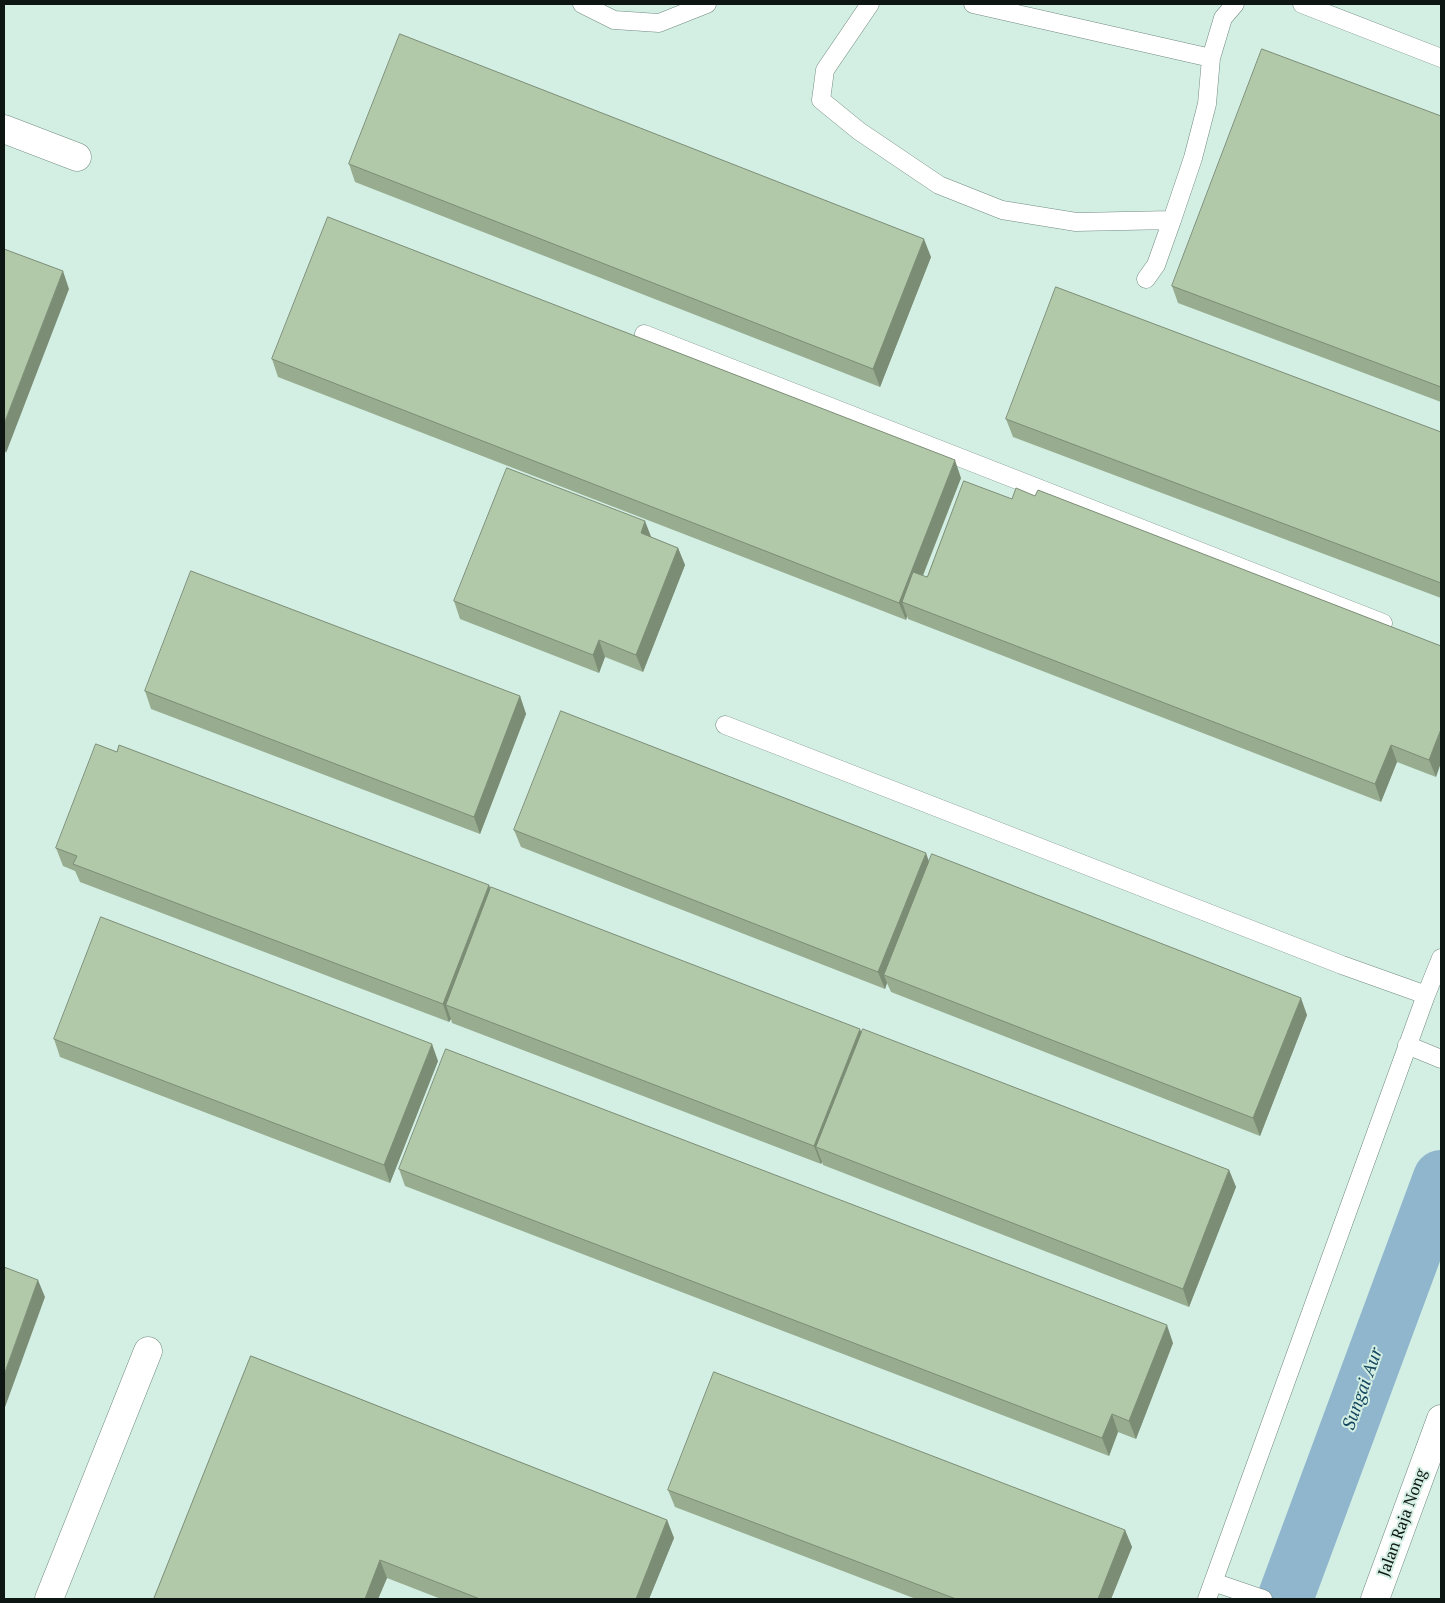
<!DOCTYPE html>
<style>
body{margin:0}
#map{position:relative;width:1445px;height:1603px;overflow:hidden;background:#d3eee3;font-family:"PT Serif",serif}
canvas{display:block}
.frame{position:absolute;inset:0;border:5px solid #0d1613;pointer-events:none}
</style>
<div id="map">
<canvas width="1445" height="1603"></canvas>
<div class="frame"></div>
</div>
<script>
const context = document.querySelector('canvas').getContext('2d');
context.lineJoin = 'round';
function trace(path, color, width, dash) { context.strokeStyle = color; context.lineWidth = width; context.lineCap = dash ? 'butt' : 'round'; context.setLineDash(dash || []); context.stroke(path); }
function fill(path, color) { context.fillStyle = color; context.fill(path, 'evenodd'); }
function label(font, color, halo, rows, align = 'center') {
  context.font = font + ' "PT Serif",serif'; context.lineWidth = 4; context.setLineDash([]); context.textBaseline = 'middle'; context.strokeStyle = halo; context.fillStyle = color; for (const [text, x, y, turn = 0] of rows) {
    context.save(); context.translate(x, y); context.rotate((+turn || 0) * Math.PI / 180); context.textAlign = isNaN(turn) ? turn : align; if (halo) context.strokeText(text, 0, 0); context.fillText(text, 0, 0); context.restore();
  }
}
trace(new Path2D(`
 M 1285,1599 L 1441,1178`), '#8fb6cd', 56);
const lane = new Path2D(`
 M 582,4 L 614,20 L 659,23 L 707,4
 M 870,4 L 825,70 L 821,100 L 859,131 L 939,185 L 1002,210 L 1076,222 L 1172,220 L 1193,158 L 1207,104 L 1211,58
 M 973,4 L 1211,58 L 1223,18 L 1235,4
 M 1302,4 L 1441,58
 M 1146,279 L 1156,265 L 1172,220
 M 644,334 L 1383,623
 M 725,725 L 1342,965 L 1426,995 L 1207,1599
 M 1426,995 L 1441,958
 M 1407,1045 L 1441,1059
 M 1213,1582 L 1263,1599`);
const street = new Path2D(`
 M 4,129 L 77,157
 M 49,1599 L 148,1351`);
const secondary = new Path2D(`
 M 1375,1599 L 1441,1419`);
trace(lane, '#728b81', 19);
trace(street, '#728b81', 29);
trace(secondary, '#728b81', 29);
trace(lane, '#fff', 18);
trace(street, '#fff', 28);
trace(secondary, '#fff', 28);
fill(new Path2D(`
 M 1441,116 L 1441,402 L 1178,303 L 1172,286 Z
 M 349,164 L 931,257 L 880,387 L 355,182 Z
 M 272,359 L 961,478 L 923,576 L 927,577 L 1012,499 L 1441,646 L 1436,777 L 1397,762 L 1381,802 L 908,619 L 907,616 L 906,620 L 278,377 Z
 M 1006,419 L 1441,432 L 1441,598 L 1013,437 Z
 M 651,537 L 678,548 L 685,565 L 643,672 L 605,657 L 599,673 L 460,619 L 454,601 Z
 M 145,691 L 520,696 L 526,714 L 480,834 L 151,709 Z
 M 514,830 L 929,862 L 1307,1015 L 1260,1136 L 891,992 L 887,983 L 885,989 L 521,847 Z
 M 56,848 L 489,885 L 490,889 L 862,1032 L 1229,1170 L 1236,1187 L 1189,1307 L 823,1165 L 822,1162 L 821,1164 L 452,1023 L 451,1019 L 449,1022 L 80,882 L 75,871 L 63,866 Z
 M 54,1039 L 438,1061 L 390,1183 L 60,1057 Z
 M 399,1169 L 1173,1343 L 1136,1439 L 1118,1432 L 1109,1456 L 405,1186 Z
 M 251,1356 L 667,1520 L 674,1538 L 649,1599 L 441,1599 L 387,1578 L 378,1599 L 154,1599 Z
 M 668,1490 L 1125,1530 L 1132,1547 L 1111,1599 L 916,1599 L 675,1507 Z`), '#98ad90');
fill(new Path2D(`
 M 924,239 L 931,257 L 880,387 L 873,369 Z
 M 63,271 L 69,289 L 6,453 L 4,448 L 4,424 Z
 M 955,460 L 961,478 L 911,605 L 902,602 L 907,616 L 906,620 L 899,603 Z
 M 645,521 L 652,539 L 641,533 Z
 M 678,548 L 685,565 L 643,672 L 636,655 Z
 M 599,640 L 605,657 L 599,673 L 593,655 Z
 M 520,696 L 526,714 L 480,834 L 474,817 Z
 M 1441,729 L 1441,763 L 1436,777 L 1429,760 Z
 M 1391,745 L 1397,762 L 1381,802 L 1375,784 Z
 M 926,853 L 932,870 L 884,975 L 887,983 L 885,989 L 878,972 Z
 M 489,885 L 495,902 L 446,1005 L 451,1019 L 449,1022 L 443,1004 Z
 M 1301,998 L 1307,1015 L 1260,1136 L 1253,1118 Z
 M 860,1029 L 867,1047 L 816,1147 L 822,1162 L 821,1164 L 814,1146 Z
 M 432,1044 L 438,1061 L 390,1183 L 384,1165 Z
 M 1229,1170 L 1236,1187 L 1189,1307 L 1183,1289 Z
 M 38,1280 L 45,1297 L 4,1410 L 4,1375 Z
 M 1167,1325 L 1173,1343 L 1136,1439 L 1129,1421 Z
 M 1112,1414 L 1118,1432 L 1109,1456 L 1102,1438 Z
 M 667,1520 L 674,1538 L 649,1599 L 636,1599 Z
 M 1125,1530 L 1132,1547 L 1111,1599 L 1098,1599 Z
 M 380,1560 L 387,1578 L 378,1599 L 365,1599 Z`), '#7c8d76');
const building = new Path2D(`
 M 400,34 L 924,239 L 873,369 L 349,164 Z
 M 1262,49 L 1441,116 L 1441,387 L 1172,286 Z
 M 328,217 L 955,460 L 899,603 L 272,359 Z
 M 4,249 L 63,271 L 4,424 Z
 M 1056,287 L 1441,432 L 1441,583 L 1006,419 Z
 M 507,468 L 645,521 L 641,533 L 678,548 L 636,655 L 599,640 L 593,655 L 454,601 Z
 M 964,481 L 1012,499 L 1016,488 L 1035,496 L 1038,490 L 1441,646 L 1441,729 L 1429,760 L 1391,745 L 1375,784 L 902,602 L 913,572 L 927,577 Z
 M 191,571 L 520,696 L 474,817 L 145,691 Z
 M 561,711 L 926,853 L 878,972 L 514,830 Z
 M 96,744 L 117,752 L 119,745 L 489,885 L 443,1004 L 73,864 L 77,856 L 56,848 Z
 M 932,854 L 1301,998 L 1253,1118 L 884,975 Z
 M 491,887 L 860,1029 L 814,1146 L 446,1005 Z
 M 101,917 L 432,1044 L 384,1165 L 54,1039 Z
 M 863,1029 L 1229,1170 L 1183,1289 L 816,1147 Z
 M 446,1049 L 1167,1325 L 1129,1421 L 1112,1414 L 1102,1438 L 399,1169 Z
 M 4,1267 L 38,1280 L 4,1375 Z
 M 251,1356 L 667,1520 L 636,1599 L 480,1599 L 380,1560 L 365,1599 L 154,1599 Z
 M 714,1372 L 1125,1530 L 1098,1599 L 956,1599 L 668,1490 Z`);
fill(building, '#b1c9a8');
trace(building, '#7c8d76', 1);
label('16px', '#0d1613', '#d3eee3', [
 ["Jalan Raja Nong",1403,1523,-70]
]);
label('italic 18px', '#13455e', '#d3eee3', [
 ["Sungai Aur",1363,1389,-70]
]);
</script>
